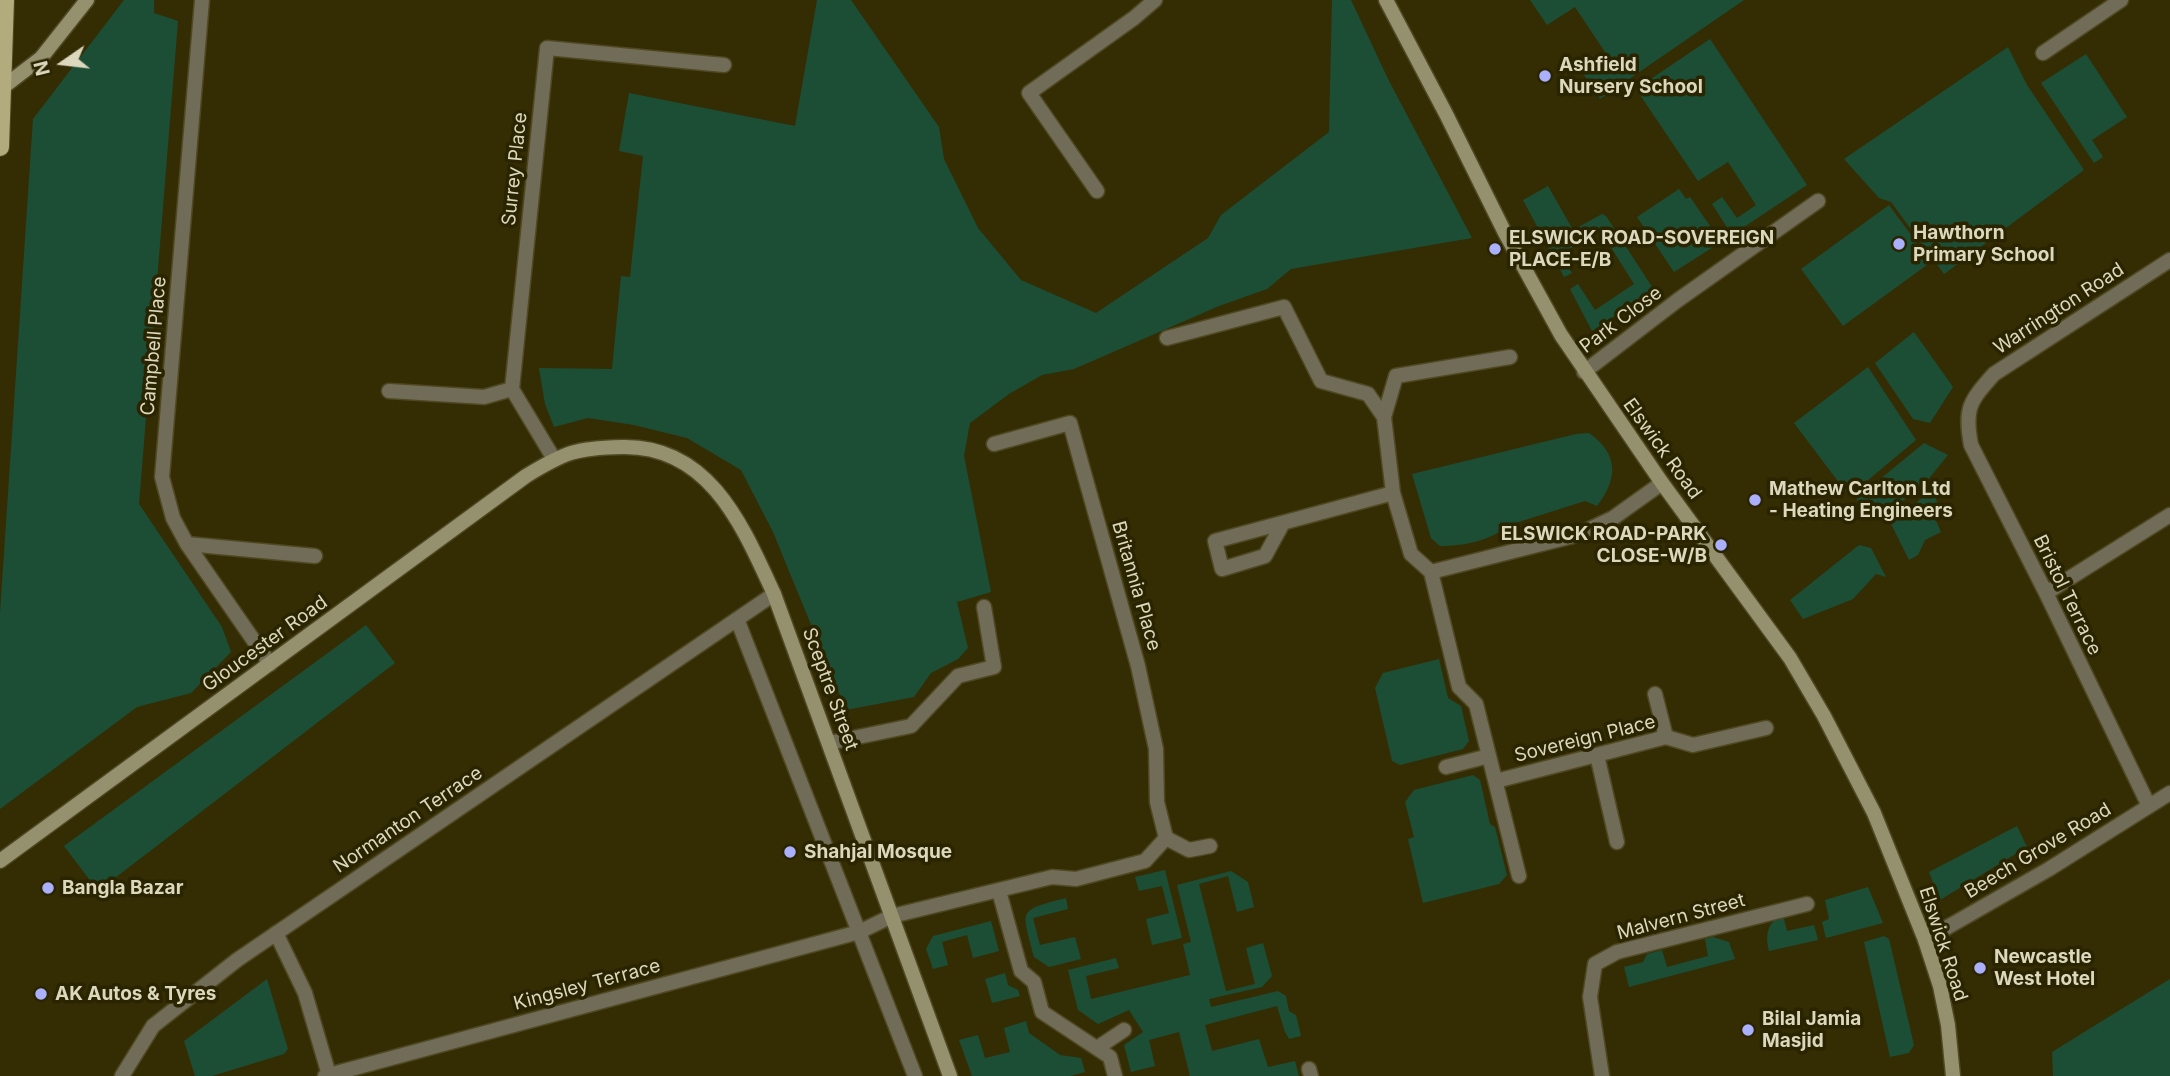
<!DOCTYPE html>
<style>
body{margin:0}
#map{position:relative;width:2170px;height:1076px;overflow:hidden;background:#342d04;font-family:Inter,sans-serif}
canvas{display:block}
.north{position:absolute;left:28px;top:28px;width:70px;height:70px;-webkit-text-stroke:5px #2a2400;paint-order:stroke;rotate:256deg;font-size:19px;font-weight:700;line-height:28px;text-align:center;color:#dcd8bd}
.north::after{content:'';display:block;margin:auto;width:24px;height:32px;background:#dcd8bd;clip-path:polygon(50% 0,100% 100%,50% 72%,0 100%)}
</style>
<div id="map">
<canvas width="2170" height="1076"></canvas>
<div class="north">N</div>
</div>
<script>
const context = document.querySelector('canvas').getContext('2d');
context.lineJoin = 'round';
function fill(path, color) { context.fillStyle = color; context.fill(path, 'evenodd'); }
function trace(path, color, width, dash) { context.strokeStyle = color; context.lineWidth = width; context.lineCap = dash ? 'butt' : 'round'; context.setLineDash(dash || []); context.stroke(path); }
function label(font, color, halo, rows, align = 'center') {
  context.font = font + ' Inter,sans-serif'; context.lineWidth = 7; context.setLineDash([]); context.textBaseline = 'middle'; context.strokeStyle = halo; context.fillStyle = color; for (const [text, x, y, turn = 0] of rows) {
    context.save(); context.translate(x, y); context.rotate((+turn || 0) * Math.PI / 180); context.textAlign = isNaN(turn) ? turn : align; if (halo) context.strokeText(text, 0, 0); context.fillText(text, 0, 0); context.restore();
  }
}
fill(new Path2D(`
 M 124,0 L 154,0 L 154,13 L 178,21 L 139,504 L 222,627 L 231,652 L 191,693 L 137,707 L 0,809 L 0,613 L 33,119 Z
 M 817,0 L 851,0 L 939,127 L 944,159 L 978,228 L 1021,280 L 1096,313 L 1208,238 L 1221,215 L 1329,132 L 1332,0 L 1351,0 L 1388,79 L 1472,238 L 1291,269 L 1267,289 L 1219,306 L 1074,369 L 1042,375 L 1009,394 L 970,423 L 964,456 L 991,592 L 957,602 L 968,648 L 958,659 L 931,673 L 914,697 L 846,710 L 773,532 L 741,470 L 687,438 L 634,425 L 588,418 L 554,427 L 545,404 L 539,368 L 612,369 L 621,276 L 630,277 L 643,156 L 619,151 L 629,93 L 795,126 Z
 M 1530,0 L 1744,0 L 1600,99 L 1584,75 L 1609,58 L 1575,7 L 1547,25 Z
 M 1710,39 L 1807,185 L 1732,235 L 1712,204 L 1722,197 L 1737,218 L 1756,205 L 1728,162 L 1698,181 L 1636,89 Z
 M 2008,47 L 2027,85 L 2084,170 L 1944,274 L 1891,202 L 1879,198 L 1844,159 Z
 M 2086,54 L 2127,117 L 2092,140 L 2103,157 L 2094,163 L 2041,83 Z
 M 1548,186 L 1573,230 L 1602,214 L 1606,216 L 1654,290 L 1592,331 L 1570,289 L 1578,284 L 1595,310 L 1634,284 L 1600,230 L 1560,255 L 1572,273 L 1564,277 L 1523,200 Z
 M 1679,189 L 1686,199 L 1690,197 L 1721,242 L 1674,272 L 1637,217 Z
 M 1889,205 L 1931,262 L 1843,326 L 1801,269 Z
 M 1914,332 L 1953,387 L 1930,423 L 1913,419 L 1875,363 Z
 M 1868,367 L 1916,440 L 1849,496 L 1794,423 Z
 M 1589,433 C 1619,454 1618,479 1597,506 L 1585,501 L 1506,526 C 1492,541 1461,546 1440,546 L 1431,538 L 1412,474 L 1576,434 Z
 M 1924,443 L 1948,455 L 1927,481 L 1888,513 L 1880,505 L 1857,501 L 1857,498 Z
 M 1931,490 L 1941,509 L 1933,514 L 1941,532 L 1925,540 L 1918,555 L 1909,560 L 1891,524 Z
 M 1859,545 L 1871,548 L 1886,577 L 1876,574 L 1853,599 L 1803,619 L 1790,600 Z
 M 366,625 L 395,663 L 98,891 L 64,846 Z
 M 1439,659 L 1448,698 L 1461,706 L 1469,741 L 1463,749 L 1400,765 L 1392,761 L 1375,688 L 1383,673 Z
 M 1473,775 L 1480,780 L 1490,824 L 1495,827 L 1507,875 L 1499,884 L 1423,903 L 1408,839 L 1414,837 L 1405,802 L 1414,790 Z
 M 2017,826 L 2027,847 L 1940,900 L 1929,872 Z
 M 1165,870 L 1182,938 L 1152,945 L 1146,919 L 1169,913 L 1162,886 L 1139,891 L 1135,877 Z
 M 1231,871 L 1248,882 L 1254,907 L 1237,912 L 1228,876 L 1199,884 L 1226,991 L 1255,984 L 1246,948 L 1263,943 L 1272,976 L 1262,987 L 1209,999 L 1211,1007 L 1278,991 L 1286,996 L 1289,1011 L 1296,1015 L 1301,1036 L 1289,1039 L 1285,1032 L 1277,1006 L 1205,1025 L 1212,1051 L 1259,1039 L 1268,1067 L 1295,1061 L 1299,1076 L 1190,1076 L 1179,1032 L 1149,1040 L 1155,1066 L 1131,1072 L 1124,1045 L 1143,1032 L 1129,1010 L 1098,1024 L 1078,1010 L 1068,970 L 1116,958 L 1119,968 L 1086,976 L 1091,999 L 1190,975 L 1183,944 L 1191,942 L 1177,885 Z
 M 1868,887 L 1883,923 L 1826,938 L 1822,922 L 1829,919 L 1825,900 Z
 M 1066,898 L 1068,909 L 1033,918 L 1040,945 L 1075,937 L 1081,959 L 1049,967 L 1034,957 C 1022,909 1016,911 1066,898 Z
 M 1783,915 L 1787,931 L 1814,925 L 1818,940 L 1769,951 C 1765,935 1767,922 1783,915 Z
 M 991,921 L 999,951 L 973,958 L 967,935 L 942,942 L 948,965 L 933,969 L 926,949 L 933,936 Z
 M 1884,936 L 1889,939 L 1914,1045 L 1909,1053 L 1890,1057 L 1864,942 Z
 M 1713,937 L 1729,942 L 1735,959 L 1629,987 L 1624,967 L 1643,962 L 1647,954 L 1662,950 L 1667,967 L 1708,956 L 1705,939 Z
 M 1005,973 L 1008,985 L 1018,990 L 1020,996 L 992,1003 L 985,979 Z
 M 267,979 L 288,1049 L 284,1054 L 212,1076 L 195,1076 L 184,1041 Z
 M 2170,979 L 2170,1076 L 2053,1076 L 2052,1052 Z
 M 1026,1021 L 1029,1033 L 1060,1055 L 1081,1058 L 1085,1072 L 1070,1076 L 972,1076 L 959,1040 L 978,1035 L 985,1058 L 1010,1052 L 1004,1028 Z`), '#1c4e36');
const street = new Path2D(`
 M 202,0 L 162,477 L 173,518 L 187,544 L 270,664
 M 2043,53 L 2121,0
 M 1097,191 L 1029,93 L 1134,18 L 1155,0
 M 1167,338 L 1284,307 L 1321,381 L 1368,394 L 1384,417 L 1393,493 L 1411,554 L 1431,572 L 1459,687 L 1476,704 L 1519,876
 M 1584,372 L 1678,300 L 1818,201
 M 389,391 L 484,397 L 512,389
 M 1384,417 L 1396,376 L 1510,357
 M 554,459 L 512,389 L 547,48 L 724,65
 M 1283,523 L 1265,556 L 1222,569 L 1215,541 L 1393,493
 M 187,544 L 315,556
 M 1431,572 L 1577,535 L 1613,518 L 1662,483
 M 2046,593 L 2170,515
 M 737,619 L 915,1076
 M 1655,694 L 1666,737
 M 829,743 L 911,726 L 958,676 L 994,667 L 984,607
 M 1597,755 L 1617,842
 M 1446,767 L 1489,756
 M 1496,781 L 1666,737 L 1693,745 L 1766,728
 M 2149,806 L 2046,593 L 1971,445 C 1964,408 1970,401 1994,374 L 2170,260
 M 1166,838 L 1189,850 L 1210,846
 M 999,891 L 1021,971 L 1034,982 L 1042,1012 L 1110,1057 L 1115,1076
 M 276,933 L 305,993 L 329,1075
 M 1925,940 L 2049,869 L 2170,793
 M 1097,1048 L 1124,1030
 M 1309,1069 L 1311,1076
 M 122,1076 L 153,1026 L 237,960 L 774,594
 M 325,1076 L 859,932 L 892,916 L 1052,877 L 1076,879 L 1145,861 L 1166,838 L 1157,802 L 1156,749 L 1138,666 L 1070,423 L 994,444
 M 1602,1076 L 1590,997 L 1595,964 L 1617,952 L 1807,904`);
const secondary = new Path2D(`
 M 1386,0 L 1446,114 L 1505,233 L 1561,335 L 1662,483 L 1790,658 L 1824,716 L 1874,813 L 1925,940 L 1940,986 L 1948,1025 L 1953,1076
 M 2,88 L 41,58 L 87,0
 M 0,861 L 526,476 C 565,452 576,448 622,447 C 710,445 743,527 774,594 L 950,1076`);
const primary = new Path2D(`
 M 0,147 L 5,0`);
trace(street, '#4f4822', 17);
trace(secondary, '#4f4822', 17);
trace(primary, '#4f4822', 20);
trace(street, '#706c57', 14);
trace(secondary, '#95906d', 14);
trace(primary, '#b2ab7e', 18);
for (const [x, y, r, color] of [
 [1545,76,7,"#aab0fb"],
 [1899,244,7,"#aab0fb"],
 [1495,249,7,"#aab0fb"],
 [1755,500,7,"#aab0fb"],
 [1721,545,7,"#aab0fb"],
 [790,852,7,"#aab0fb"],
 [48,888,7,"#aab0fb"],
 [1980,968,7,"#aab0fb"],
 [41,994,7,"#aab0fb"],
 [1748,1030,7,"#aab0fb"]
]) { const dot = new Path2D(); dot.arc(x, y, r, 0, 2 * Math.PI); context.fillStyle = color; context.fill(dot); trace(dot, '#2a2400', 2.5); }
label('bold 19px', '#dcd8bd', '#2a2400', [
 ["Ashfield",1559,65],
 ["Nursery School",1559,87],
 ["Hawthorn",1913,233],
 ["Primary School",1913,255],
 ["ELSWICK ROAD-SOVEREIGN",1509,238],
 ["PLACE-E/B",1509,260],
 ["Mathew Carlton Ltd",1769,489],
 ["- Heating Engineers",1769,511],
 ["ELSWICK ROAD-PARK",1707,534,"right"],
 ["CLOSE-W/B",1707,556,"right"],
 ["Shahjal Mosque",804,852],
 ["Bangla Bazar",62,888],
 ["Newcastle",1994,957],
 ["West Hotel",1994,979],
 ["AK Autos & Tyres",55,994],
 ["Bilal Jamia",1762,1019],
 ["Masjid",1762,1041]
], 'left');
label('19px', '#dcd8bd', '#2a2400', [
 ["Surrey Place",515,169,-84],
 ["Warrington Road",2059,309,-33],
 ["Park Close",1621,320,-37],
 ["Campbell Place",154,346,-85],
 ["Elswick Road",1662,449,54],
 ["Britannia Place",1136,586,74],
 ["Bristol Terrace",2067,595,64],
 ["Gloucester Road",265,644,-36],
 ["Sceptre Street",830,689,70],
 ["Sovereign Place",1585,739,-14],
 ["Normanton Terrace",408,820,-34],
 ["Beech Grove Road",2038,851,-31],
 ["Malvern Street",1681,917,-15],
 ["Elswick Road",1943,944,72],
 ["Kingsley Terrace",587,985,-15]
]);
</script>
